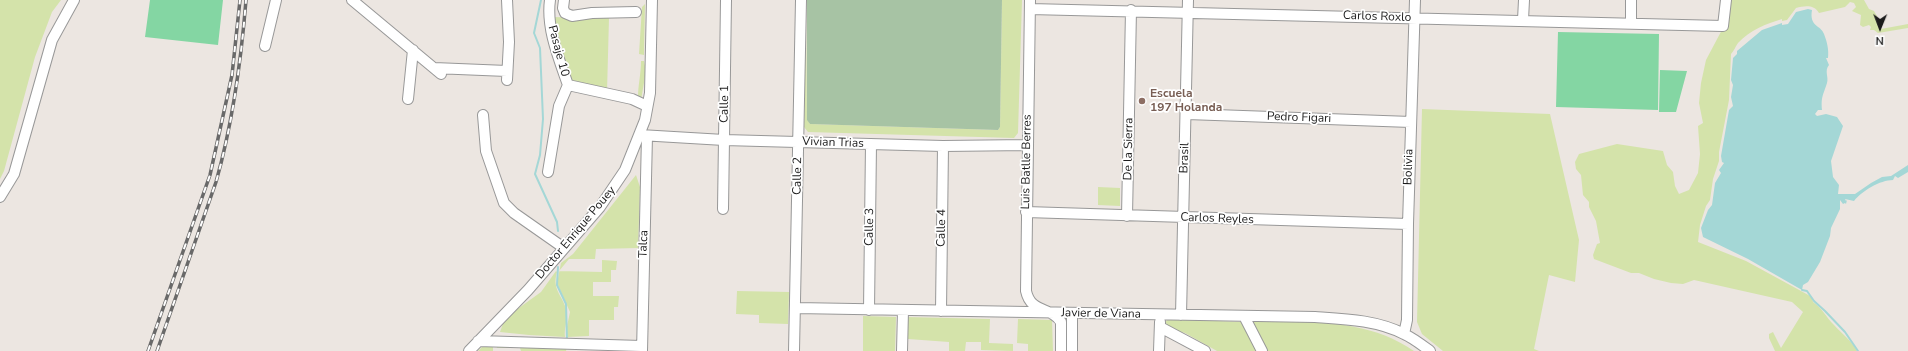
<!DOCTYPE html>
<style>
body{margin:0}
#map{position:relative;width:1908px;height:351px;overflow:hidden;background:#ece6e1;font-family:"Nunito Sans",sans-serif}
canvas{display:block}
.north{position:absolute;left:1860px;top:8px;width:40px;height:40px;-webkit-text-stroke:3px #fff;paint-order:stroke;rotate:181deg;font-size:11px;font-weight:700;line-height:16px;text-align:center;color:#1b1b1b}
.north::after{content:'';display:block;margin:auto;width:14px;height:18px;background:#1b1b1b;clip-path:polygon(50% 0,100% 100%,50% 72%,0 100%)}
</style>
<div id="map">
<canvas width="1908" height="351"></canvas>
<div class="north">N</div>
</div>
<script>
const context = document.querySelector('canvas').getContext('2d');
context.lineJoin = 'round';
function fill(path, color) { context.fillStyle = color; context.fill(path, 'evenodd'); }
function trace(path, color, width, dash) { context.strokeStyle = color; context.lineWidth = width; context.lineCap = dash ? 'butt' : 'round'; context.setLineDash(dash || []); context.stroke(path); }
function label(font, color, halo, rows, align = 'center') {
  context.font = font + ' "Nunito Sans",sans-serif'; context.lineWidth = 3.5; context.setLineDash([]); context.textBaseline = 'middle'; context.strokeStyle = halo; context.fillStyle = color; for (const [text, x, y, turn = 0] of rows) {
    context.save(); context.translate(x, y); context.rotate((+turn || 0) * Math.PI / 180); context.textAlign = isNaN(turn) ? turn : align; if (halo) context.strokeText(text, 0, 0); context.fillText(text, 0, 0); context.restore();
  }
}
fill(new Path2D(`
 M 0,0 L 61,0 L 52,12 L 35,57 L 4,171 L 0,179 Z
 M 806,0 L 807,119 L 810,124 L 998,130 L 1000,127 L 1002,0 L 1022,0 L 1018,133 L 1014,138 L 808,132 L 804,127 Z
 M 1729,0 L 1864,0 L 1869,9 L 1874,11 L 1878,18 L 1877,21 L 1881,29 L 1908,24 L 1908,28 L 1878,33 L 1874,30 L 1870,30 L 1871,27 L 1869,25 L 1863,27 L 1860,25 L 1861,15 L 1852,11 L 1856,7 L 1854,3 L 1850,2 L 1845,7 L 1819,13 C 1814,4 1804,6 1796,8 L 1787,20 L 1782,21 L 1782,19 C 1766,24 1750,30 1738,43 C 1735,47 1734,51 1731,54 L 1729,100 L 1719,152 L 1719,161 L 1713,179 L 1710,200 L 1706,206 L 1700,225 L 1698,242 L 1746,261 L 1812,297 L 1813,302 C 1822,308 1826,317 1834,325 C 1842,334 1851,340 1857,351 L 1775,351 L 1769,338 L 1769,334 L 1773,332 L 1781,348 L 1803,312 L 1792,302 L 1694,280 L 1683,284 L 1671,283 L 1654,279 L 1639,273 L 1631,273 L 1594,259 L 1593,255 L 1597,244 L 1600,243 L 1596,221 L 1589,207 L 1589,202 L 1583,195 L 1581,175 L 1576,169 L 1575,162 L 1579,154 L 1617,144 L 1663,151 L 1667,165 L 1673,172 L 1675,186 L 1679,194 L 1689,190 L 1698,173 L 1700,154 L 1698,126 L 1703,123 L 1699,103 L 1701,83 L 1706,60 L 1724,26 Z
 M 645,4 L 644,55 L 639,54 L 642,7 Z
 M 550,17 L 609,18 L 607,92 L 571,83 Z
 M 641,61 L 644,61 L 646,71 L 641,100 L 638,98 C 638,85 641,74 641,61 Z
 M 1422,109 L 1550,114 L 1579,240 L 1575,282 L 1549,275 L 1534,349 L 1539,351 L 1443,351 L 1422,334 L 1417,322 Z
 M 636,175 L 640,187 L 638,248 L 596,249 L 595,259 L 569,259 L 559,271 L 602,272 L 602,260 L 617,261 L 616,270 L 611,270 L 611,282 L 593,282 L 593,296 L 619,296 L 618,307 L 614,307 L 614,320 L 589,320 L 589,336 L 567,337 L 566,331 L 570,312 L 557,283 L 561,263 L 573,254 Z
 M 1098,187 L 1120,188 L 1120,206 L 1098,205 Z
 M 556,271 L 557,272 C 551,292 565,296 567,314 C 567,322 564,329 565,337 L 529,335 L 500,332 L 505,318 L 541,292 Z
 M 737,291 L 789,292 L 788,324 L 759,323 L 759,315 L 736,314 Z
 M 863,316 L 896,317 L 895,351 L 863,351 Z
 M 906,317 L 990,319 L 989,343 L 1013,344 L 1013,351 L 981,350 L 981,342 L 966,342 L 965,351 L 949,351 L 949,342 L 908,339 L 908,351 L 906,351 Z
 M 1018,319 L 1052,320 L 1053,351 L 1028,351 L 1028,344 L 1017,343 Z
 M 1169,319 L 1241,322 L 1258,351 L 1217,351 L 1185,333 L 1171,329 L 1165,322 Z
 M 1249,322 C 1305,321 1367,318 1414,351 L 1265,351 Z
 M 498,342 L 567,347 L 566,351 L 521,351 L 520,348 L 497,348 Z
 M 493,343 L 493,351 L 478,351 L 485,344 Z`), '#d4e3aa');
fill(new Path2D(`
 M 807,0 L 1002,0 L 1000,127 L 998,130 L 810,124 L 807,120 Z`), '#a7c3a4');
fill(new Path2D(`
 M 150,0 L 223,0 L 218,45 L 145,37 Z
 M 1558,32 L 1659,34 L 1658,110 L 1556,107 Z
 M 1660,70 L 1687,71 L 1676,112 L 1659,112 Z`), '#84d6a3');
fill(new Path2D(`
 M 1808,9 L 1812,10 C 1809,27 1821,25 1824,34 C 1827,42 1829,49 1828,58 L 1826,58 L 1829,65 C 1824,71 1829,77 1827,83 C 1823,96 1821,96 1822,110 L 1818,110 L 1815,114 L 1817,116 L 1826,114 L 1837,117 L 1843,126 L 1831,161 L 1833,177 L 1839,185 L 1838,194 L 1855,194 L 1871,183 L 1882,177 L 1891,176 L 1908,165 L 1908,172 L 1898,178 L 1895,176 L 1893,180 C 1880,180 1862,191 1854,201 L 1845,199 L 1846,201 L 1847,200 L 1846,204 L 1845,203 L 1843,204 L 1840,200 L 1840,209 L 1831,228 L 1830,236 L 1820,262 L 1808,282 L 1803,285 L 1802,290 L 1748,259 L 1703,237 L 1701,228 L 1708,210 L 1712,205 L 1715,183 L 1721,173 L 1719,170 L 1724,163 L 1722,162 L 1721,156 L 1729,110 L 1733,106 L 1731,97 L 1733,85 L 1731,80 L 1733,58 L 1737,54 L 1737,51 L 1762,30 L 1782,23 L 1782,25 L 1788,24 L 1796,12 Z`), '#a4d7d6');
trace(new Path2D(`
 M 541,0 L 534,33 L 540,48 L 543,119 L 540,155 L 535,174 L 557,222 L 558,231
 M 558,267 L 557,285 L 566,304 L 567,340
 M 1802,290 L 1807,291 L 1814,301 L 1825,311 L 1845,332 L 1858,351`), '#a4d7d6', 2);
const minor = new Path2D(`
 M 352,0 L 441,74
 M 564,0 L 563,8 L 565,13 L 572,16 L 592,13 L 636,12
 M 1030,0 L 1026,291 C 1031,314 1051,306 1061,322 L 1061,351
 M 1030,9 L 1723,26 L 1726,0
 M 1523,20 L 1524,0
 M 1631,23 L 1631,0
 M 265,46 L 276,0
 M 434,68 L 507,71
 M 507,80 L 509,42 L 507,0
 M 568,85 L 632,99 L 647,106
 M 408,99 L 413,50
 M 1187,114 L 1411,122
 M 483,115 L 486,151 L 504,203 L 514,213 L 564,248
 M 640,135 L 724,140 L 943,146 L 1028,145
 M 548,172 L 559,106 L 568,85 C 559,59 546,28 550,0
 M 0,197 L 14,174 L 52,40 L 74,0
 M 723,209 L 726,0
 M 1026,212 L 1408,224
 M 1127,216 L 1131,10
 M 796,308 L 1315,317 C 1345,319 1377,320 1404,334 C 1413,338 1422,345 1430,351
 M 869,310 L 871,144
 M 941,311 L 943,146
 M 1181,315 L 1188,0
 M 1244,316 L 1262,351
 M 1160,327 L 1205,351
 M 1404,334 L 1407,320 L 1408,224 L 1415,0
 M 478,341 L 641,346
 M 469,351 L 528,290 L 600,207 L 625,170 L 645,120 L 650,93 L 652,0
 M 642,351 L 647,136
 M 794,351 L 801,0
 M 902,351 L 903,311
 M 1072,351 L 1072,314
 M 1159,351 L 1160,322`);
trace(minor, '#989898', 12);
trace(minor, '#fff', 10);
const rail = new Path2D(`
 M 148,351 L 210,175 L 232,75 L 240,0
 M 157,351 L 216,182 C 233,122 241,62 246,0`);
trace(rail, '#696969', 3.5);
trace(rail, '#fff', 2, [6]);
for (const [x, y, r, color] of [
 [1142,101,4,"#8d6e63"]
]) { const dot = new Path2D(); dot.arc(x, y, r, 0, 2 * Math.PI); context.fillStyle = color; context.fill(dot); trace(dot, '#fff', 1.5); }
label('12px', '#1b1b1b', '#fff', [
 ["Carlos Roxlo",1377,17,2],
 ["Pasaje 10",558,51,75],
 ["Calle 1",725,104,-89],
 ["Pedro Figari",1299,118,2],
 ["Vivian Trias",833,143,2],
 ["De la Sierra",1129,149,-89],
 ["Brasil",1185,158,-88],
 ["Luis Batlle Berres",1027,162,-89],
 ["Bolivia",1409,167,-88],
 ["Calle 2",798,176,-89],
 ["Carlos Reyles",1217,219,2],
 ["Calle 3",870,227,-89],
 ["Calle 4",942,228,-89],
 ["Doctor Enrique Pouey",576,233,-50],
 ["Talca",644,244,-88],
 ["Javier de Viana",1101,314,1]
]);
label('bold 12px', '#785e54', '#fff', [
 ["Escuela",1150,94],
 ["197 Holanda",1150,108]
], 'left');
</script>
